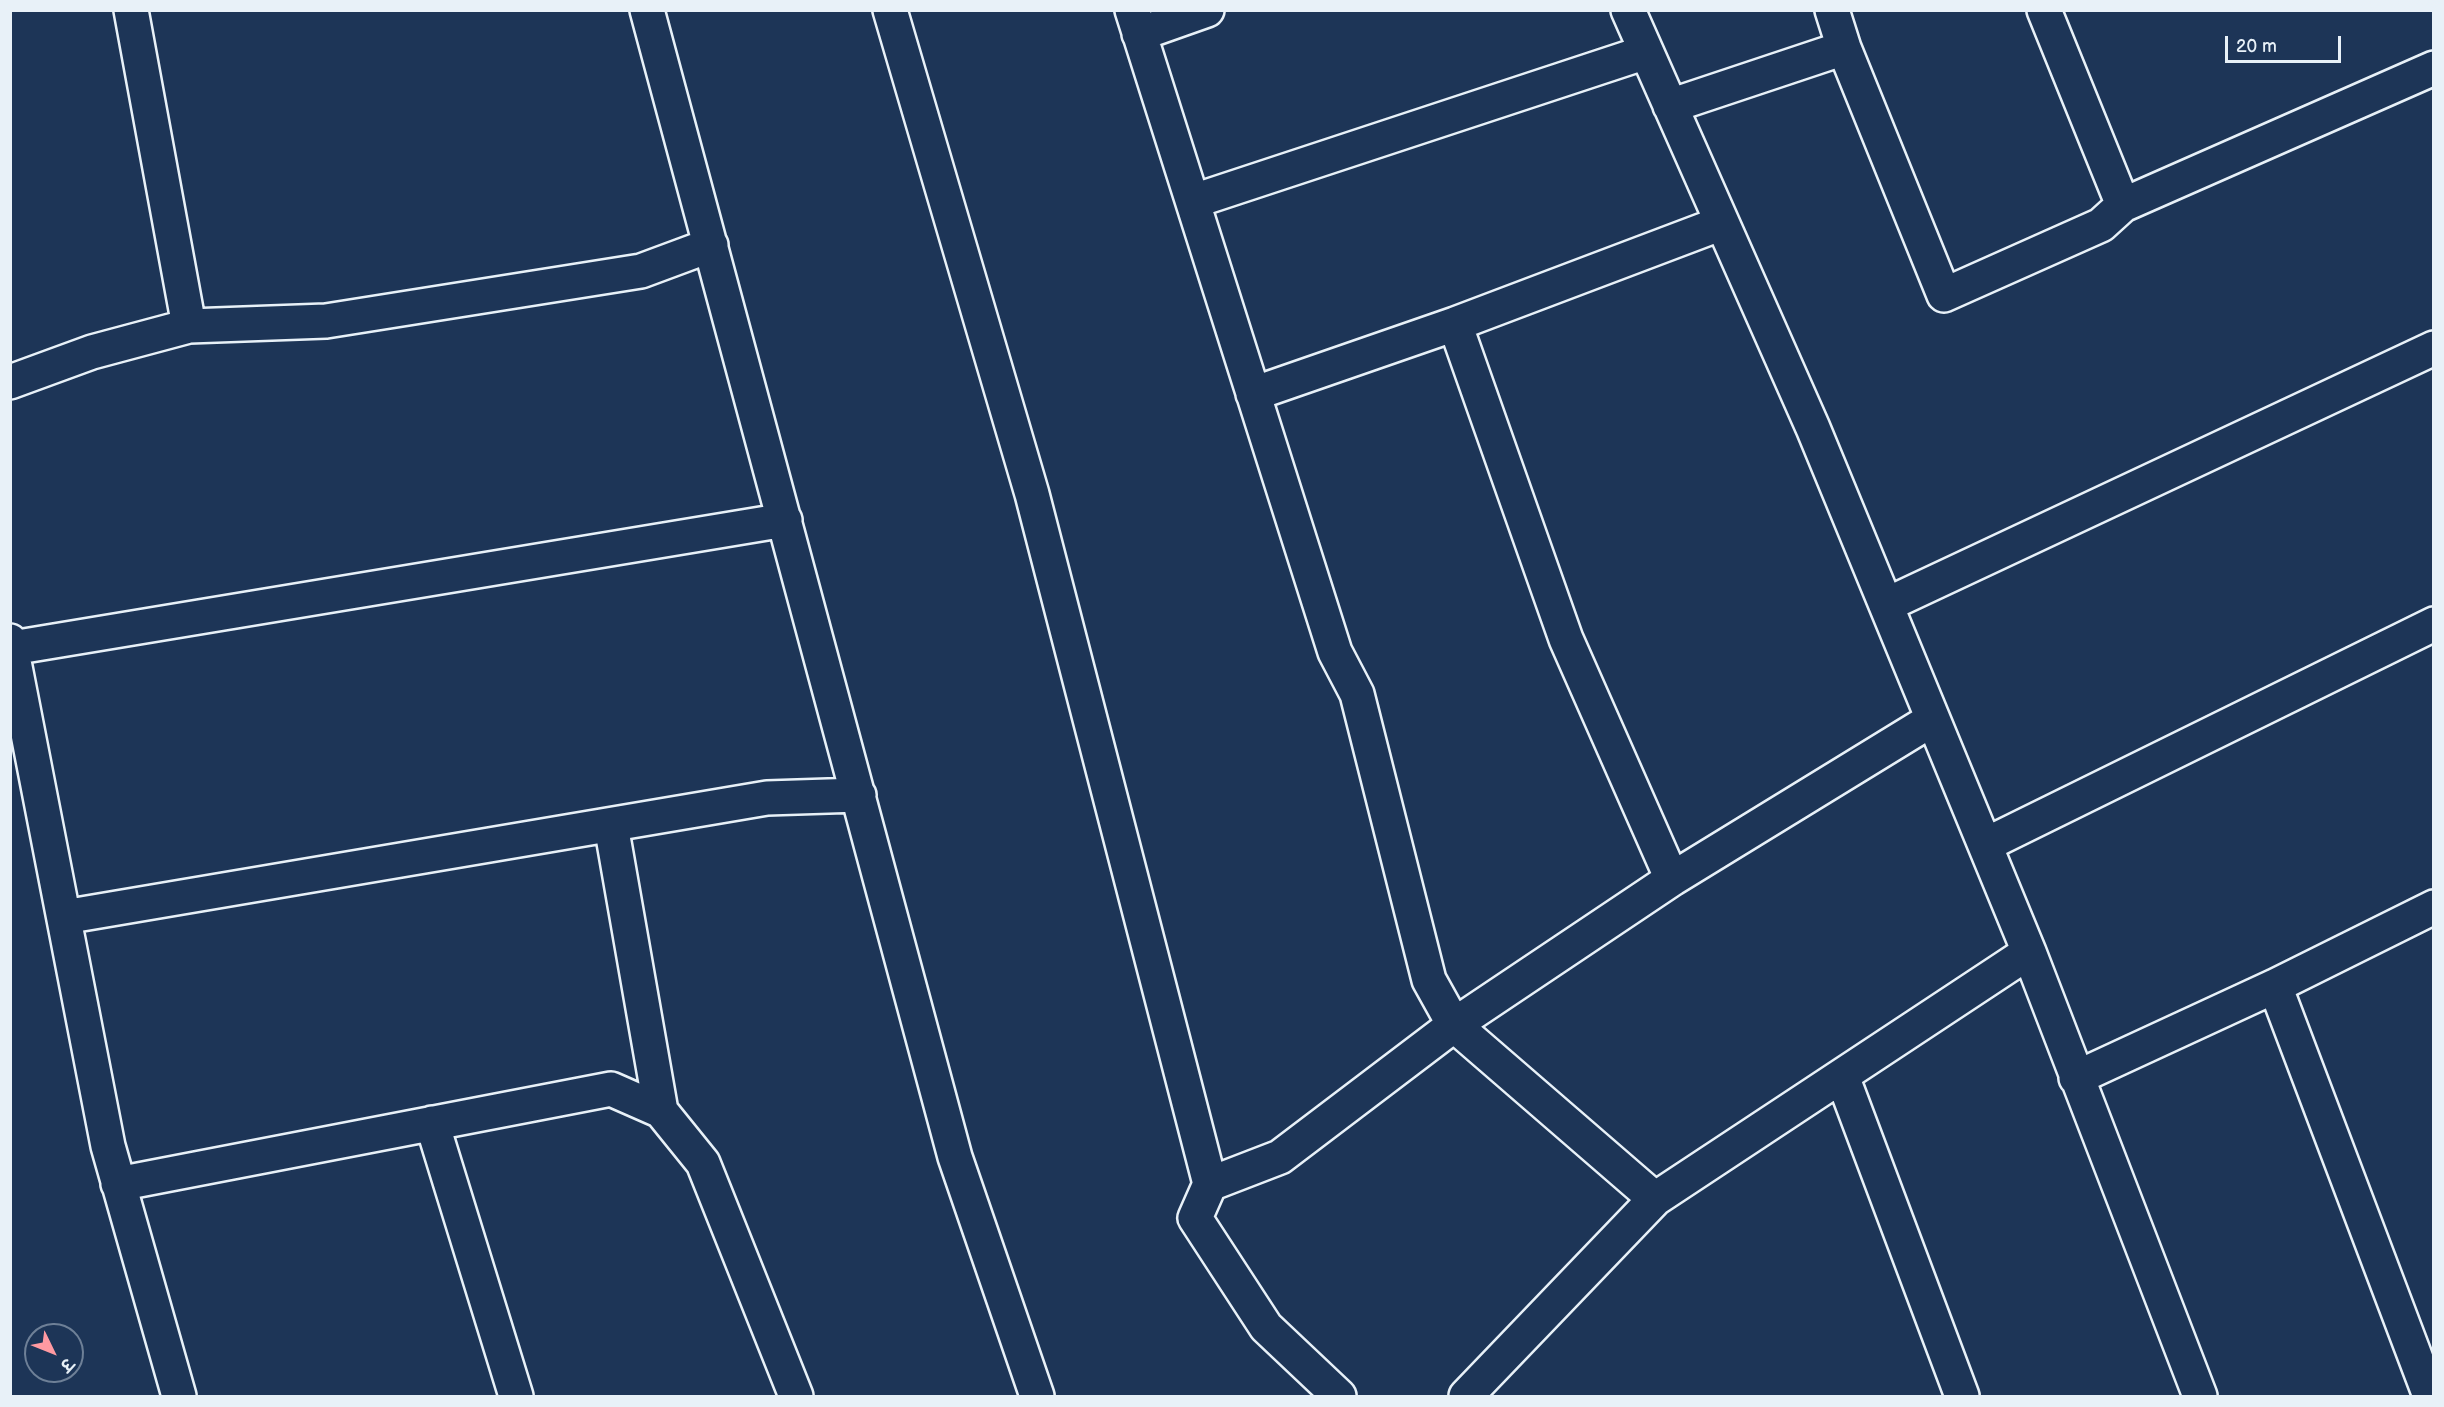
<!DOCTYPE html>
<meta charset="utf-8">
<style>
body{margin:0}
#map{position:relative;width:2444px;height:1407px;overflow:hidden;background:#1d3557;font-family:"Balsamiq Sans","Playpen Sans Deva",sans-serif}
canvas{display:block}
.frame{position:absolute;inset:0;border:12px solid #e8f1f8;pointer-events:none}
.north{position:absolute;left:24px;top:1323px;width:60px;height:60px;box-sizing:border-box;background:#1d3557;border:2px solid #6e8097;border-radius:50%;rotate:133deg;font-size:16px;font-weight:700;line-height:24px;text-align:center;color:#e8f1f8}
.north::after{content:'';display:block;margin:auto;width:21px;height:27px;background:#ff9aa2;clip-path:polygon(50% 0,100% 100%,50% 72%,0 100%)}
.scale{position:absolute;left:2225px;top:36px;width:116px;height:27px;box-sizing:border-box;border:3px solid #e8f1f8;border-top:0;padding-left:8px;font-size:18px;line-height:21px;white-space:nowrap;color:#e8f1f8;-webkit-text-stroke:4px #1d3557;paint-order:stroke}
</style>
<div id="map">
<canvas width="2444" height="1407"></canvas>
<div class="frame"></div>
<div class="north">उ</div>
<div class="scale">20 m</div>
</div>
<script>
const context = document.querySelector('canvas').getContext('2d');
context.lineJoin = 'round';
function trace(path, color, width, dash) { context.strokeStyle = color; context.lineWidth = width; context.lineCap = dash ? 'butt' : 'round'; context.setLineDash(dash || []); context.stroke(path); }
const minor = new Path2D(`
 M 131,10 L 189,326
 M 647,10 L 955,1157 L 1037,1396
 M 890,10 L 1032,494 L 1210,1184 L 1195,1218 L 1266,1327 L 1339,1396
 M 1132,10 L 1335,652 L 1357,694 L 1429,980 L 1454,1025 L 1655,1199
 M 1832,10 L 1844,48 L 1944,295 L 2101,225 L 2123,205 L 2434,68
 M 2044,10 L 2123,205
 M 1139,34 L 1207,10
 M 1670,106 L 1844,48
 M 1194,201 L 1646,52
 M 1455,324 L 1566,639 L 1672,879
 M 10,382 L 92,352 L 189,326 L 326,321 L 641,271 L 711,245
 M 1253,394 L 1455,324 L 1722,223
 M 1886,605 L 2434,348
 M 10,641 L 108,1146 L 179,1396
 M 12,648 L 785,520
 M 611,825 L 661,1111
 M 1985,845 L 2434,624
 M 64,917 L 767,798 L 859,795
 M 2029,952 L 2200,1396
 M 2275,986 L 2430,1396
 M 1842,1076 L 1962,1396
 M 2076,1078 L 2275,986 L 2434,907
 M 432,1123 L 516,1396
 M 118,1184 L 611,1089 L 661,1111 L 703,1163 L 796,1396
 M 1210,1184 L 1280,1157 L 1454,1025 L 1672,879 L 1933,719
 M 1466,1396 L 1655,1199 L 2029,952 L 1813,428 L 1628,10`);
trace(minor, '#e8f1f8', 38);
trace(minor, '#1d3557', 33);
</script>
